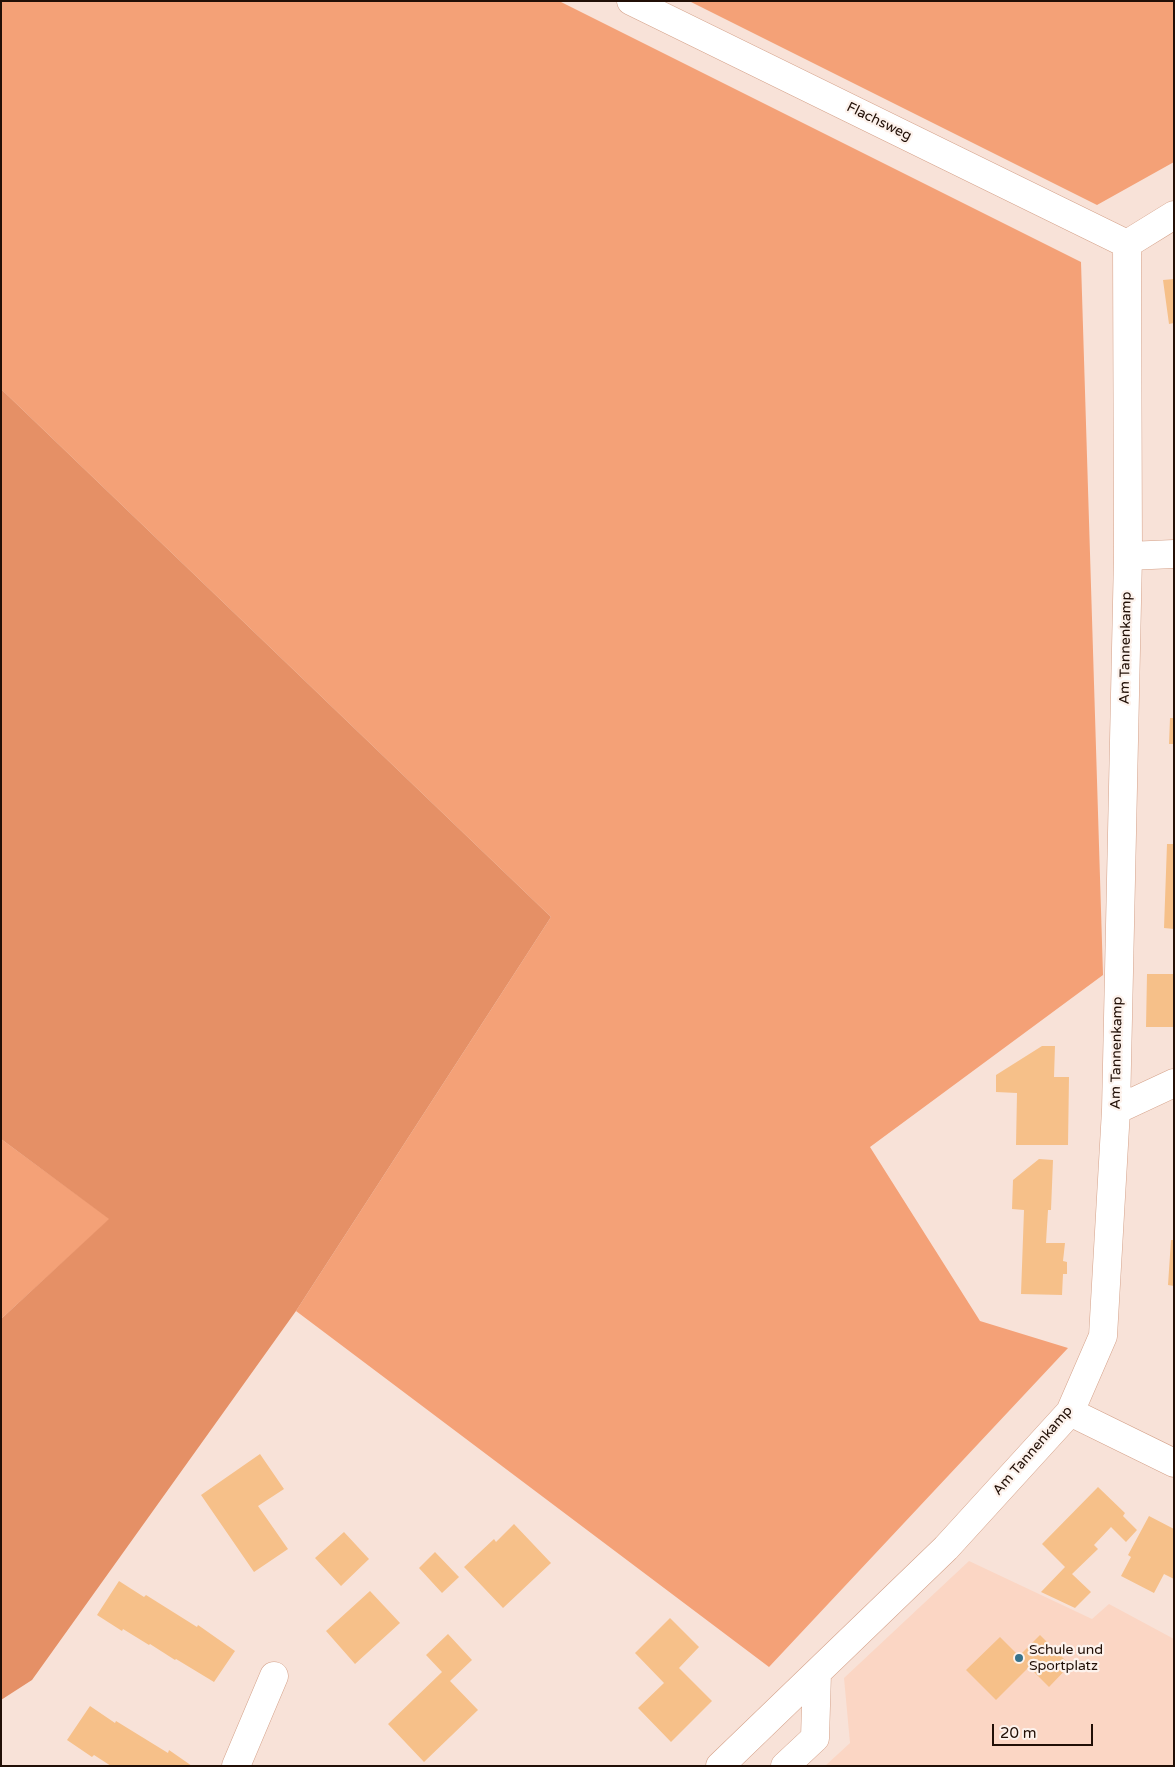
<!DOCTYPE html>
<style>
body{margin:0}
#map{position:relative;width:1175px;height:1767px;overflow:hidden;background:#f8e2d8;font-family:"Varela Round",sans-serif}
canvas{display:block}
.frame{position:absolute;inset:0;border:2px solid #210f06;pointer-events:none}
.scale{position:absolute;left:992px;top:1724px;width:101px;height:22px;box-sizing:border-box;border:2px solid #210f06;border-top:0;padding-left:6px;font-size:15px;line-height:18px;white-space:nowrap;color:#210f06;-webkit-text-stroke:4px #fdf2ec;paint-order:stroke}
</style>
<div id="map">
<canvas width="1175" height="1767"></canvas>
<div class="frame"></div>
<div class="scale">20 m</div>
</div>
<script>
const context = document.querySelector('canvas').getContext('2d');
context.lineJoin = 'round';
function fill(path, color) { context.fillStyle = color; context.fill(path, 'evenodd'); }
function trace(path, color, width, dash) { context.strokeStyle = color; context.lineWidth = width; context.lineCap = dash ? 'butt' : 'round'; context.setLineDash(dash || []); context.stroke(path); }
function label(font, color, halo, rows, align = 'center') {
  context.font = font + ' "Varela Round",sans-serif'; context.lineWidth = 4.5; context.setLineDash([]); context.textBaseline = 'middle'; context.strokeStyle = halo; context.fillStyle = color; for (const [text, x, y, turn = 0] of rows) {
    context.save(); context.translate(x, y); context.rotate((+turn || 0) * Math.PI / 180); context.textAlign = isNaN(turn) ? turn : align; if (halo) context.strokeText(text, 0, 0); context.fillText(text, 0, 0); context.restore();
  }
}
fill(new Path2D(`
 M 969,1561 L 1092,1619 L 1109,1604 L 1174,1639 L 1174,1766 L 825,1766 L 850,1743 L 844,1678 Z`), '#fbd6c4');
fill(new Path2D(`
 M 1,1 L 559,1 L 1081,262 L 1103,975 L 870,1147 L 980,1321 L 1068,1348 L 769,1667 L 296,1311 L 551,917 L 1,389 Z
 M 689,1 L 1174,1 L 1174,162 L 1097,205 Z
 M 1,1139 L 110,1219 L 1,1319 Z`), '#f4a177');
fill(new Path2D(`
 M 1,389 L 551,917 L 296,1311 L 32,1680 L 1,1700 L 1,1319 L 109,1219 L 1,1139 Z`), '#e59066');
fill(new Path2D(`
 M 1174,279 L 1174,323 L 1169,324 L 1163,280 Z
 M 1170,718 L 1174,718 L 1174,744 L 1169,744 Z
 M 1167,844 L 1174,844 L 1174,929 L 1164,928 Z
 M 1147,974 L 1174,974 L 1174,1027 L 1146,1027 Z
 M 1042,1046 L 1055,1046 L 1054,1077 L 1069,1077 L 1068,1145 L 1016,1145 L 1017,1093 L 996,1092 L 996,1075 Z
 M 1039,1159 L 1053,1160 L 1051,1210 L 1048,1210 L 1046,1243 L 1065,1243 L 1063,1261 L 1067,1262 L 1067,1274 L 1063,1274 L 1062,1295 L 1021,1294 L 1024,1210 L 1012,1209 L 1013,1180 Z
 M 1171,1240 L 1174,1240 L 1174,1286 L 1168,1285 Z
 M 260,1454 L 284,1489 L 258,1506 L 288,1549 L 254,1572 L 201,1495 Z
 M 1098,1487 L 1125,1513 L 1123,1516 L 1137,1530 L 1126,1542 L 1111,1527 L 1094,1545 L 1098,1549 L 1072,1574 L 1091,1592 L 1075,1608 L 1041,1592 L 1065,1567 L 1042,1544 Z
 M 1149,1516 L 1174,1529 L 1174,1579 L 1164,1574 L 1154,1593 L 1121,1576 L 1131,1557 L 1128,1555 Z
 M 514,1524 L 551,1563 L 503,1608 L 464,1567 L 494,1539 L 496,1542 Z
 M 344,1532 L 369,1559 L 341,1586 L 315,1558 Z
 M 435,1552 L 459,1577 L 442,1593 L 419,1568 Z
 M 119,1581 L 144,1597 L 146,1595 L 197,1627 L 198,1625 L 235,1651 L 214,1682 L 176,1659 L 175,1660 L 150,1644 L 149,1645 L 123,1629 L 122,1631 L 97,1615 Z
 M 370,1591 L 400,1623 L 355,1664 L 326,1631 Z
 M 670,1618 L 699,1647 L 679,1668 L 712,1701 L 671,1742 L 638,1708 L 664,1683 L 635,1653 Z
 M 448,1634 L 472,1660 L 450,1681 L 478,1710 L 424,1762 L 388,1724 L 442,1672 L 426,1655 Z
 M 1040,1635 L 1070,1665 L 1049,1687 L 1029,1667 L 996,1700 L 966,1670 L 1000,1637 L 1019,1656 Z
 M 90,1706 L 115,1723 L 116,1721 L 168,1753 L 169,1750 L 192,1766 L 111,1766 L 94,1755 L 92,1757 L 67,1740 Z`), '#f6c089');
const minor = new Path2D(`
 M 631,1 L 1127,244
 M 1128,556 L 1174,554
 M 1116,1110 L 1174,1083
 M 1070,1412 L 1174,1463
 M 236,1766 L 274,1676
 M 720,1766 L 946,1548 L 1070,1412 L 1103,1336 L 1116,1110 L 1128,556 L 1127,244 L 1174,215
 M 785,1766 L 815,1738 L 817,1673`);
trace(minor, '#d4a189', 29);
trace(minor, '#fff', 28);
for (const [x, y, r, color] of [
 [1019,1658,5,"#38738b"]
]) { const dot = new Path2D(); dot.arc(x, y, r, 0, 2 * Math.PI); context.fillStyle = color; context.fill(dot); trace(dot, '#fdf2ec', 2); }
label('14px', '#210f06', '#fdf2ec', [
 ["Flachsweg",879,122,26],
 ["Am Tannenkamp",1126,648,-89],
 ["Am Tannenkamp",1117,1053,-89],
 ["Am Tannenkamp",1033,1451,-49]
]);
label('14px', '#210f06', '#fdf2ec', [
 ["Schule und",1029,1650],
 ["Sportplatz",1029,1666]
], 'left');
</script>
